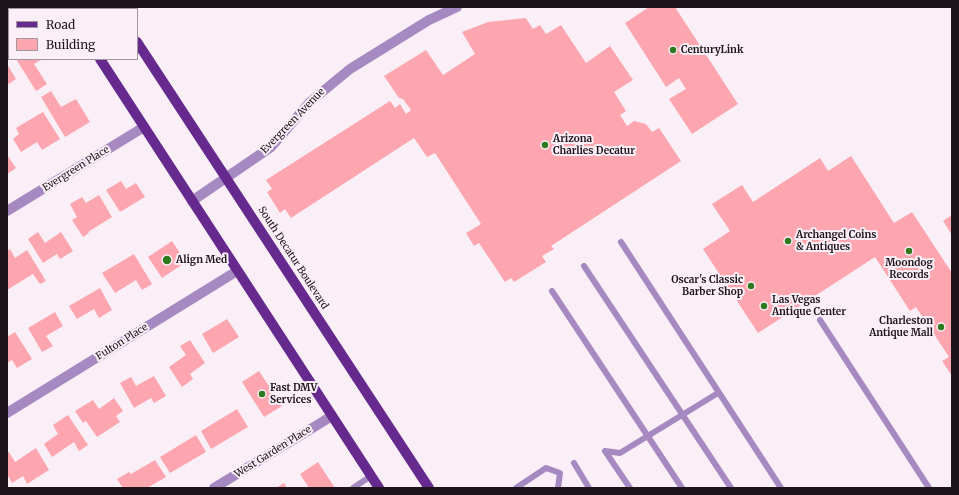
<!DOCTYPE html>
<style>
body{margin:0}
#map{position:relative;width:959px;height:495px;overflow:hidden;background:#fbeff7;font-family:Merriweather,serif}
canvas{display:block}
.frame{position:absolute;inset:0;border:8px solid #1e141b;pointer-events:none}
.legend{position:absolute;left:8px;top:8px;width:130px;height:52px;box-sizing:border-box;background:#fbeff7;border:1px solid #a3979f;margin:0;padding:5px 7px;list-style:none;font-size:12px;color:#1e141b}
.legend li{display:flex;align-items:center;gap:8px;height:20px}
.legend b{width:20px;border:1px solid #a3979f}
</style>
<div id="map">
<canvas width="959" height="495"></canvas>
<div class="frame"></div>
<ul class="legend">
<li><b style="height:5px;background:#662a8f"></b>Road</li>
<li><b style="height:11px;background:#fda6b0"></b>Building</li>
</ul>
</div>
<script>
const context = document.querySelector('canvas').getContext('2d');
context.lineJoin = 'round';
function fill(path, color) { context.fillStyle = color; context.fill(path, 'evenodd'); }
function trace(path, color, width, dash) { context.strokeStyle = color; context.lineWidth = width; context.lineCap = dash ? 'butt' : 'round'; context.setLineDash(dash || []); context.stroke(path); }
function label(font, color, halo, rows, align = 'center') {
  context.font = font + ' Merriweather,serif'; context.lineWidth = 4; context.setLineDash([]); context.textBaseline = 'middle'; context.strokeStyle = halo; context.fillStyle = color; for (const [text, x, y, turn = 0] of rows) {
    context.save(); context.translate(x, y); context.rotate((+turn || 0) * Math.PI / 180); context.textAlign = isNaN(turn) ? turn : align; if (halo) context.strokeText(text, 0, 0); context.fillText(text, 0, 0); context.restore();
  }
}
fill(new Path2D(`
 M 649,7 L 675,7 L 738,104 L 692,134 L 669,99 L 686,89 L 679,78 L 666,87 L 625,23 Z
 M 526,18 L 533,29 L 540,25 L 546,34 L 561,25 L 586,63 L 610,46 L 633,80 L 614,92 L 626,111 L 620,115 L 627,126 L 634,121 L 646,124 L 652,132 L 659,128 L 681,161 L 551,246 L 554,249 L 542,256 L 546,262 L 514,282 L 511,278 L 505,282 L 479,243 L 474,246 L 466,233 L 481,224 L 435,153 L 427,157 L 414,138 L 291,218 L 285,209 L 280,213 L 267,192 L 272,189 L 266,180 L 390,101 L 395,108 L 400,104 L 406,114 L 411,110 L 403,99 L 399,98 L 384,76 L 426,50 L 443,75 L 475,54 L 462,32 L 488,22 Z
 M 16,59 L 42,59 L 34,64 L 47,84 L 36,91 Z
 M 7,64 L 16,79 L 7,85 Z
 M 51,91 L 61,107 L 76,99 L 90,122 L 65,137 L 41,97 Z
 M 43,112 L 60,139 L 42,150 L 37,142 L 21,152 L 13,139 L 19,134 L 16,128 Z
 M 7,155 L 16,168 L 7,174 Z
 M 851,156 L 894,223 L 912,212 L 952,273 L 952,376 L 942,361 L 949,357 L 916,307 L 910,311 L 875,257 L 758,333 L 703,249 L 730,231 L 712,204 L 742,185 L 753,202 L 820,158 L 828,171 Z
 M 121,181 L 126,189 L 136,183 L 145,197 L 120,212 L 106,190 Z
 M 99,195 L 112,217 L 88,232 L 89,233 L 83,237 L 72,220 L 77,217 L 70,204 L 82,197 L 86,203 Z
 M 952,215 L 952,235 L 943,221 Z
 M 38,232 L 45,243 L 61,232 L 73,251 L 60,259 L 57,254 L 43,263 L 28,239 Z
 M 172,241 L 186,262 L 162,278 L 148,257 Z
 M 10,249 L 15,258 L 27,250 L 46,281 L 40,284 L 33,274 L 7,290 L 7,251 Z
 M 134,254 L 152,284 L 142,290 L 136,280 L 115,293 L 102,273 Z
 M 100,288 L 112,310 L 99,318 L 94,309 L 77,319 L 69,306 Z
 M 55,312 L 63,326 L 46,336 L 53,346 L 42,352 L 28,328 Z
 M 227,319 L 239,337 L 213,353 L 202,334 Z
 M 15,332 L 32,359 L 17,368 L 12,360 L 7,363 L 7,337 Z
 M 190,340 L 205,363 L 190,374 L 193,379 L 182,387 L 169,367 L 186,355 L 180,346 Z
 M 259,371 L 282,406 L 264,417 L 242,382 Z
 M 154,376 L 166,396 L 154,403 L 151,398 L 134,408 L 120,383 L 131,377 L 136,386 Z
 M 114,398 L 123,411 L 116,416 L 120,422 L 97,437 L 86,421 L 83,423 L 75,411 L 93,400 L 99,409 Z
 M 237,409 L 248,427 L 211,449 L 201,431 Z
 M 68,415 L 88,445 L 79,451 L 74,442 L 52,457 L 44,444 L 58,434 L 53,425 Z
 M 196,435 L 206,452 L 170,473 L 160,457 Z
 M 36,448 L 49,470 L 27,484 L 23,476 L 12,483 L 7,474 L 7,453 L 9,452 L 15,462 Z
 M 155,460 L 166,477 L 147,488 L 123,488 L 117,479 L 129,472 L 131,474 Z
 M 318,462 L 335,488 L 309,488 L 300,474 Z
 M 284,483 L 287,488 L 276,488 Z`), '#fda6b0');
trace(new Path2D(`
 M 621,242 L 781,488
 M 584,266 L 731,488
 M 552,291 L 682,488
 M 820,320 L 929,488
 M 605,451 L 620,453 L 718,393
 M 605,451 L 630,488
 M 574,463 L 589,488
 M 353,488 L 371,476
 M 516,488 L 546,468 L 560,473 L 558,488`), '#a689c0', 6);
trace(new Path2D(`
 M 7,10 L 12,7
 M 192,201 L 271,147 L 310,102 L 350,69 L 429,20 L 457,7
 M 7,211 L 144,127
 M 7,413 L 237,271
 M 214,488 L 332,416`), '#a689c0', 10);
trace(new Path2D(`
 M 65,7 L 67,9
 M 114,7 L 116,9
 M 137,42 L 429,488
 M 100,59 L 379,488`), '#662a8f', 10);
for (const [x, y, r, color] of [
 [673,50,4,"#2f791e"],
 [545,145,4,"#2f791e"],
 [788,241,4,"#2f791e"],
 [909,251,4,"#2f791e"],
 [167,260,5,"#2f791e"],
 [751,286,4,"#2f791e"],
 [764,306,4,"#2f791e"],
 [941,327,4,"#2f791e"],
 [262,394,4,"#2f791e"]
]) { const dot = new Path2D(); dot.arc(x, y, r, 0, 2 * Math.PI); context.fillStyle = color; context.fill(dot); trace(dot, '#fbeff7', 1.5); }
label('bold 10px', '#1e141b', '#fbeff7', [
 ["CenturyLink",681,50],
 ["Arizona",553,139],
 ["Charlies Decatur",553,151],
 ["Archangel Coins",796,235],
 ["& Antiques",796,247],
 ["Align Med",176,260],
 ["Moondog",909,263,"center"],
 ["Records",909,275,"center"],
 ["Oscar's Classic",743,280,"right"],
 ["Barber Shop",743,292,"right"],
 ["Las Vegas",772,300],
 ["Antique Center",772,312],
 ["Charleston",933,321,"right"],
 ["Antique Mall",933,333,"right"],
 ["Fast DMV",270,388],
 ["Services",270,400]
], 'left');
label('10px', '#1e141b', '#fbeff7', [
 ["Evergreen Avenue",293,121,-46],
 ["Evergreen Place",76,169,-32],
 ["South Decatur Boulevard",293,258,57],
 ["Fulton Place",122,342,-32],
 ["West Garden Place",273,452,-32]
]);
</script>
